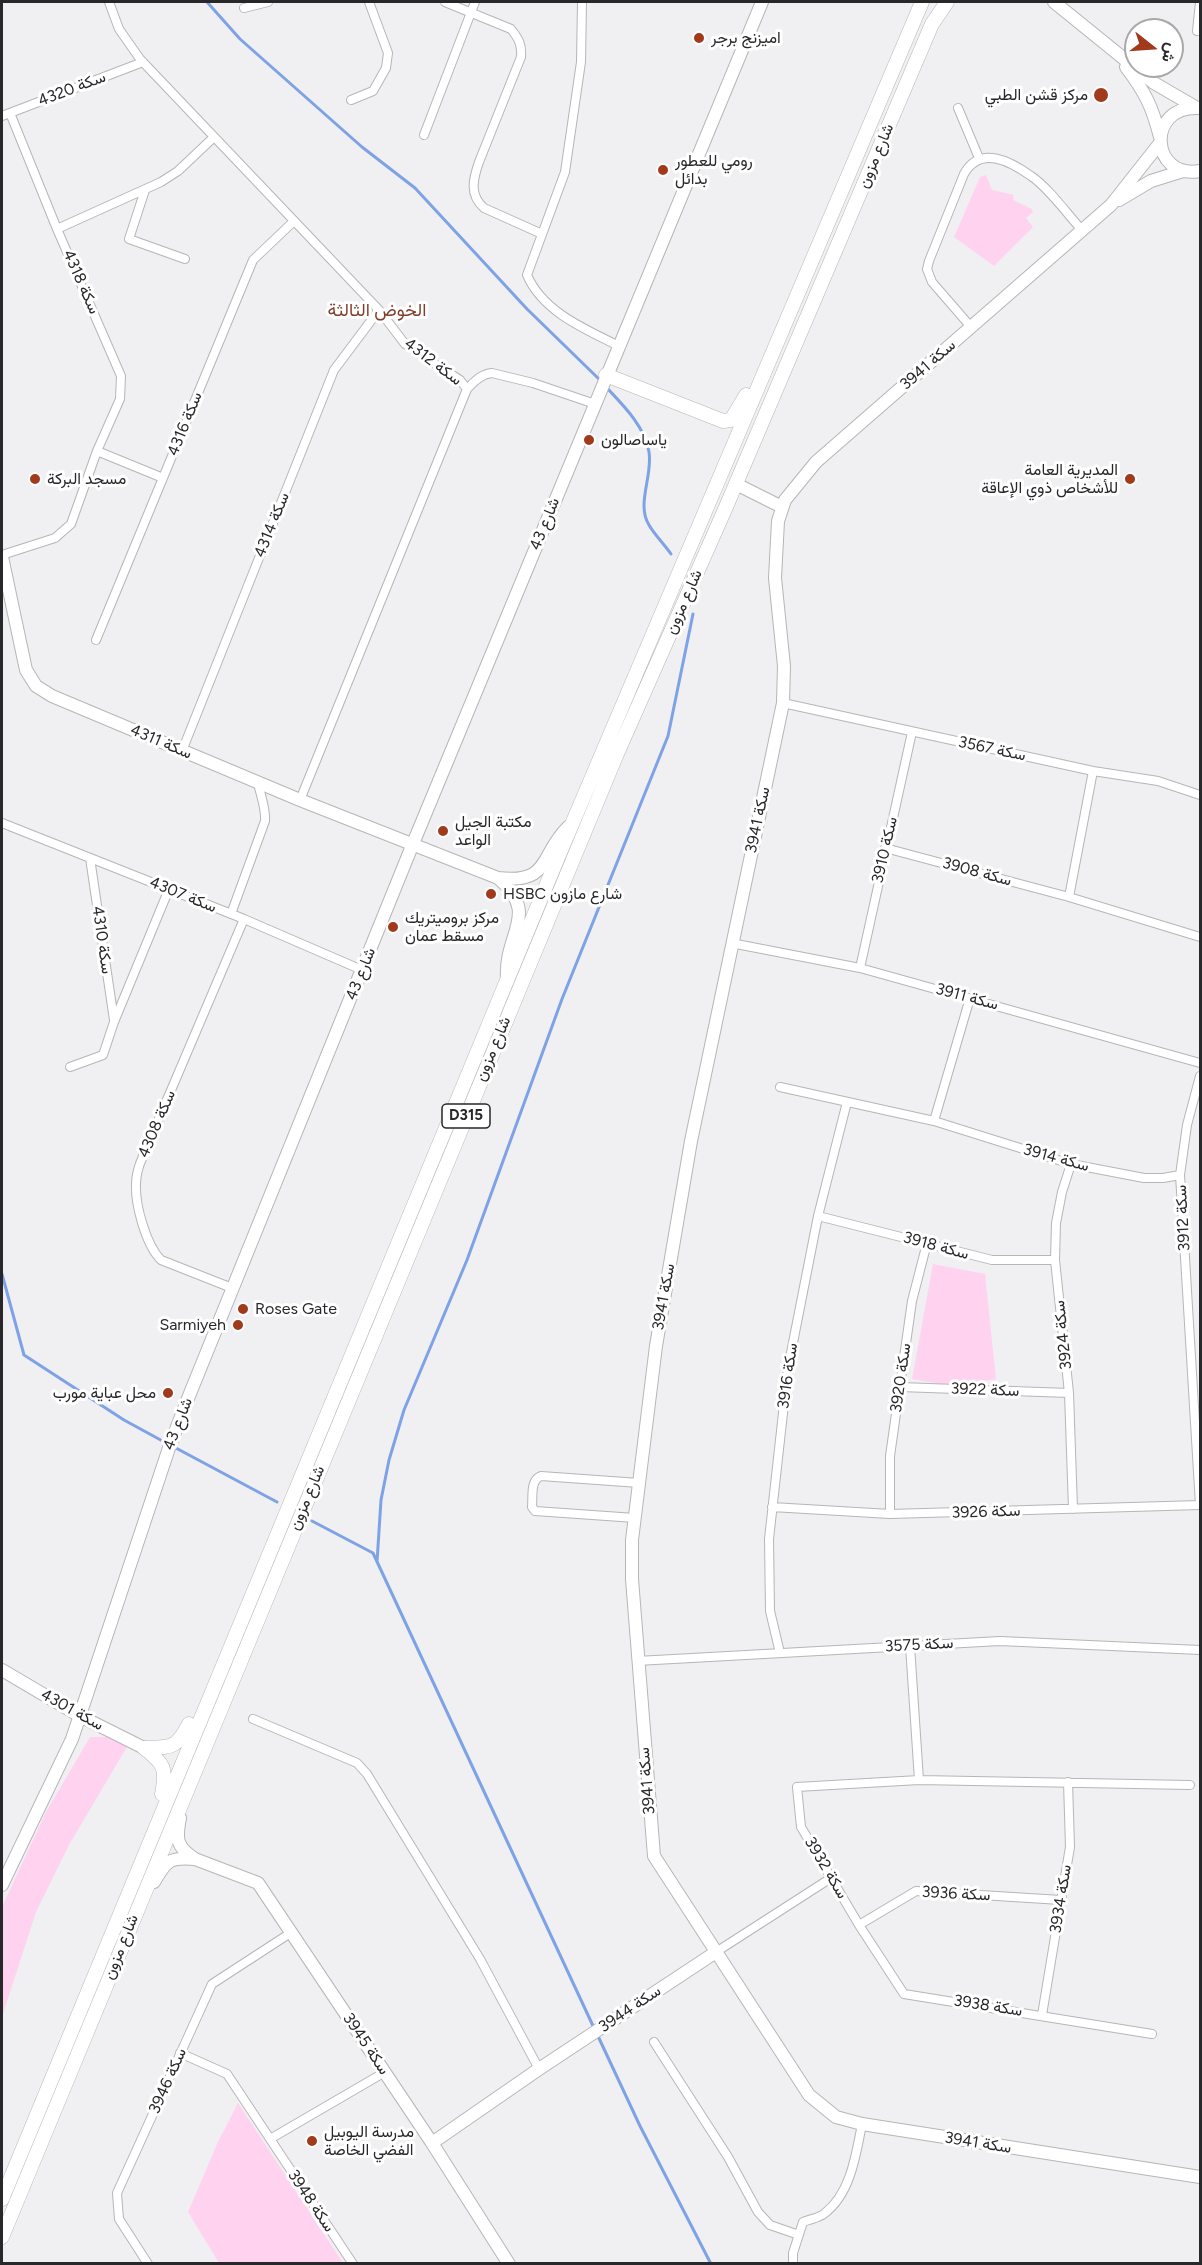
<!DOCTYPE html>
<meta charset="utf-8">
<style>
body{margin:0}
#map{position:relative;width:1202px;height:2265px;overflow:hidden;background:#f0eff2;font-family:Figtree,Vazirmatn,sans-serif}
canvas{display:block}
.frame{position:absolute;inset:0;border:3px solid #282729;pointer-events:none}
.north{position:absolute;left:1124px;top:18px;width:60px;height:60px;box-sizing:border-box;background:#fff;border:2px solid #a9a9a9;border-radius:50%;rotate:107deg;font-size:16px;font-weight:700;line-height:24px;text-align:center;color:#282729}
.north::after{content:'';display:block;margin:auto;width:21px;height:27px;background:#a1391b;clip-path:polygon(50% 0,100% 100%,50% 72%,0 100%)}
</style>
<div id="map">
<canvas width="1202" height="2265"></canvas>
<div class="frame"></div>
<div class="north">ش</div>
</div>
<script>
const context = document.querySelector('canvas').getContext('2d');
context.lineJoin = 'round';
function fill(path, color) { context.fillStyle = color; context.fill(path, 'evenodd'); }
function trace(path, color, width, dash) { context.strokeStyle = color; context.lineWidth = width; context.lineCap = dash ? 'butt' : 'round'; context.setLineDash(dash || []); context.stroke(path); }
function label(font, color, halo, rows, align = 'center') {
  context.font = font + ' Figtree,Vazirmatn,sans-serif'; context.lineWidth = 6; context.setLineDash([]); context.textBaseline = 'middle'; context.strokeStyle = halo; context.fillStyle = color; for (const [text, x, y, turn = 0] of rows) {
    context.save(); context.translate(x, y); context.rotate((+turn || 0) * Math.PI / 180); context.textAlign = isNaN(turn) ? turn : align; if (halo) context.strokeText(text, 0, 0); context.fillText(text, 0, 0); context.restore();
  }
}
fill(new Path2D(`
 M 986,175 L 992,190 L 1014,195 L 1013,200 L 1032,209 L 1033,212 L 1026,218 L 1033,227 L 994,266 L 954,237 L 980,177 Z
 M 933,1264 L 985,1274 L 996,1379 L 953,1386 L 912,1379 Z
 M 90,1737 L 111,1737 L 128,1745 L 69,1845 L 36,1912 L 2,2017 L 2,1907 L 46,1812 Z
 M 238,2103 L 343,2263 L 219,2263 L 188,2212 L 217,2144 Z`), '#ffd3f0');
trace(new Path2D(`
 M 207,2 L 240,39 L 362,147 L 415,188 L 527,309 L 601,381
 M 607,388 C 624,406 645,427 649,452 C 653,476 636,504 649,525 C 654,534 664,544 671,554
 M 2,1274 L 24,1355 L 124,1420 L 168,1444
 M 174,1447 L 277,1502
 M 312,1521 L 373,1553 L 594,2028
 M 377,1562 L 381,1500 L 389,1460 L 404,1410 L 467,1260 L 562,999 L 668,736 L 693,614
 M 597,2034 L 640,2126 L 711,2264`), '#7ea2e6', 3);
const street = new Path2D(`
 M 109,2 L 119,29 L 140,59 L 379,310 L 405,344 L 460,380 L 467,389
 M 445,2 L 511,29 C 519,39 522,45 521,57 L 479,162 C 473,179 469,195 484,208 L 542,234
 M 582,2 L 581,62 L 565,172 L 527,275 C 543,312 585,329 619,346
 M 244,8 L 268,2
 M 1197,31 L 1200,2
 M 351,100 L 373,91 L 386,68 L 388,53 L 369,2
 M 958,108 L 979,158
 M 2,116 L 143,62
 M 424,135 L 475,2
 M 145,190 L 129,239 L 185,259
 M 57,229 L 161,182 L 178,171 L 214,137
 M 971,327 L 932,282 L 927,269 L 929,261 L 964,174 C 980,145 1010,161 1031,176 C 1049,188 1067,214 1082,230
 M 97,451 L 163,478
 M 2,555 L 55,538 L 71,524 L 97,451 L 120,399 L 121,376 L 57,229 L 10,113
 M 96,640 L 253,260 L 294,221
 M 783,703 L 1093,771 L 1158,781 L 1200,795
 M 182,751 L 334,370 L 379,310
 M 300,800 L 467,389 C 475,381 481,374 492,373 L 533,383 L 595,404
 M 2,823 L 244,919 L 362,970
 M 885,848 L 1069,897 L 1200,937
 M 90,858 L 114,1020
 M 1069,897 L 1093,771
 M 231,914 L 265,821 C 266,808 261,797 258,783
 M 731,943 L 860,968 L 1200,1063
 M 860,968 L 912,732
 M 70,1067 L 103,1055 L 114,1022 L 169,889
 M 780,1087 L 934,1121 L 1071,1164 L 1144,1178 L 1163,1178 L 1180,1175
 M 934,1121 L 970,998
 M 1071,1164 L 1062,1192 L 1056,1223 L 1055,1260 L 1069,1393 L 1073,1509
 M 818,1216 L 992,1260 L 1055,1260
 M 232,1288 L 161,1260 C 146,1245 135,1205 136,1184 C 136,1174 139,1165 143,1156 L 244,919
 M 900,1387 L 1069,1393
 M 772,1507 L 890,1514 L 1200,1505 L 1180,1175 L 1187,1125 L 1200,1076
 M 890,1514 L 890,1456 L 912,1301 L 927,1243
 M 635,1518 L 535,1511 L 532,1507 C 533,1497 530,1480 541,1476 L 639,1483
 M 910,1646 L 919,1780
 M 780,1653 L 770,1611 L 769,1539 L 788,1368 L 818,1216 L 847,1102
 M 637,1661 L 1000,1641 L 1200,1650
 M 253,1719 L 357,1763 L 367,1774 L 480,1959 L 539,2069
 M 859,1925 L 916,1891 L 1061,1900
 M 716,1952 L 831,1878
 M 1042,2015 L 1070,1847 L 1068,1782
 M 1152,2034 L 904,1994 L 859,1925 L 801,1827 L 797,1787 L 919,1780 L 1190,1785
 M 654,2042 L 728,2157 L 758,2212 L 770,2225 L 799,2235
 M 180,2053 L 227,2074 L 353,2264
 M 270,2139 L 385,2072
 M 148,2264 L 119,2219 L 117,2193 L 212,1984 L 292,1932
 M 793,2264 L 793,2253 L 803,2222 C 810,2219 820,2218 825,2213 C 851,2193 856,2154 862,2124`);
const secondary = new Path2D(`
 M 1054,2 L 1154,83 L 1197,108
 M 1126,67 C 1145,92 1152,106 1160,137
 M 1198,108 C 1145,106 1151,180 1200,171
 M 1160,143 L 1111,205 L 816,462 L 785,500 L 778,521 L 775,578 L 784,666 L 783,703 L 691,1141 L 656,1346 L 632,1540 L 632,1579 L 654,1856 L 809,2095 L 836,2117 L 862,2124 L 1200,2177
 M 1119,200 L 1151,181 L 1183,171
 M 736,484 L 782,507
 M 2,557 L 26,670 L 36,686 L 52,696 L 300,800 L 498,878 C 551,884 539,856 568,827
 M 498,878 C 541,914 504,933 507,978
 M 2,1670 L 80,1716 L 144,1748
 M 180,1818 C 176,1839 176,1847 195,1859 L 258,1883 L 432,2143 L 509,2264
 M 154,1882 C 166,1861 169,1857 194,1859
 M 2,1885 L 72,1739 L 170,1445 L 189,1396 L 412,846 L 762,2
 M 432,2143 L 539,2069 L 716,1952`);
const primary = new Path2D(`
 M 606,375 L 723,421 L 731,420 L 746,395
 M 144,1748 C 172,1747 176,1749 189,1724
 M 144,1748 C 164,1763 167,1769 162,1794
 M 2,2199 L 561,850 L 922,2
 M 2,2237 L 616,756 L 726,507 L 932,24 L 947,2`);
trace(street, '#b6b5b8', 10);
trace(secondary, '#b6b5b8', 14);
trace(primary, '#b6b5b8', 15);
trace(street, '#fff', 8);
trace(secondary, '#fff', 12);
trace(primary, '#fff', 14);
for (const [x, y, r, color] of [
 [699,38,6,"#a1391b"],
 [1101,95,8,"#a1391b"],
 [663,170,6,"#a1391b"],
 [589,440,6,"#a1391b"],
 [35,479,6,"#a1391b"],
 [1130,479,6,"#a1391b"],
 [443,831,6,"#a1391b"],
 [491,894,6,"#a1391b"],
 [393,927,6,"#a1391b"],
 [243,1309,6,"#a1391b"],
 [238,1325,6,"#a1391b"],
 [168,1393,6,"#a1391b"],
 [312,2141,6,"#a1391b"]
]) { const dot = new Path2D(); dot.arc(x, y, r, 0, 2 * Math.PI); context.fillStyle = color; context.fill(dot); trace(dot, '#fff', 2); }
for (const [x, y, w] of [
 [466,1116,48]
]) { const box = new Path2D(); box.roundRect(x - w / 2, y - 12, w, 24, 4.5); context.fillStyle = '#fff'; context.fill(box); trace(box, '#282729', 1.5); }
label('bold 15px', '#282729', null, [
 ["D315",466,1116]
]);
label('16px', '#282729', '#fff', [
 ["اميزنج برجر",711,38],
 ["مركز قشن الطبي",1088,95,"right"],
 ["رومي للعطور",675,161],
 ["بدائل",675,179],
 ["ياساصالون",601,440],
 ["المديرية العامة",1118,470,"right"],
 ["للأشخاص ذوي الإعاقة",1118,488,"right"],
 ["مسجد البركة",47,479],
 ["مكتبة الجيل",455,822],
 ["الواعد",455,840],
 ["HSBC شارع مازون",503,894],
 ["مركز بروميتريك",405,918],
 ["مسقط عمان",405,936],
 ["Roses Gate",255,1309],
 ["Sarmiyeh",226,1325,"right"],
 ["محل عباية مورب",156,1393,"right"],
 ["مدرسة اليوبيل",324,2132],
 ["الفضي الخاصة",324,2150]
], 'left');
label('16px', '#282729', '#fff', [
 ["سكة 4320",72,89,-21],
 ["شارع مزون",876,156,-67],
 ["سكة 4318",81,282,66],
 ["سكة 4312",433,362,37],
 ["سكة 3941",928,365,-41],
 ["سكة 4316",185,424,-68],
 ["شارع 43",545,524,-68],
 ["سكة 4314",272,525,-68],
 ["شارع مزون",684,602,-66],
 ["سكة 4311",161,742,23],
 ["سكة 3567",992,749,12],
 ["سكة 3941",758,820,-78],
 ["سكة 3910",885,850,-77],
 ["سكة 3908",977,872,15],
 ["سكة 4307",183,895,22],
 ["سكة 4310",102,940,82],
 ["شارع 43",361,974,-68],
 ["سكة 3911",967,997,15],
 ["شارع مزون",493,1049,-67],
 ["سكة 4308",157,1124,-67],
 ["سكة 3914",1056,1158,15],
 ["سكة 3912",1183,1218,-93],
 ["سكة 3918",936,1246,15],
 ["سكة 3941",664,1297,-80],
 ["سكة 3924",1063,1335,-96],
 ["سكة 3916",788,1376,-82],
 ["سكة 3920",901,1378,-82],
 ["سكة 3922",985,1390,2],
 ["شارع 43",178,1424,-69],
 ["شارع مزون",307,1498,-67],
 ["سكة 3926",986,1512,-2],
 ["سكة 3575",919,1645,-3],
 ["سكة 4301",72,1710,29],
 ["سكة 3941",647,1781,-95],
 ["سكة 3932",826,1868,59],
 ["سكة 3936",956,1894,3],
 ["سكة 3934",1061,1899,-81],
 ["شارع مزون",121,1947,-68],
 ["سكة 3938",988,2006,9],
 ["سكة 3944",630,2009,-34],
 ["سكة 3945",366,2044,56],
 ["سكة 3946",168,2081,-66],
 ["سكة 3941",978,2143,9],
 ["سكة 3948",311,2201,56]
]);
label('18px', '#833e2b', '#fff', [
 ["الخوض الثالثة",377,311]
]);
</script>
